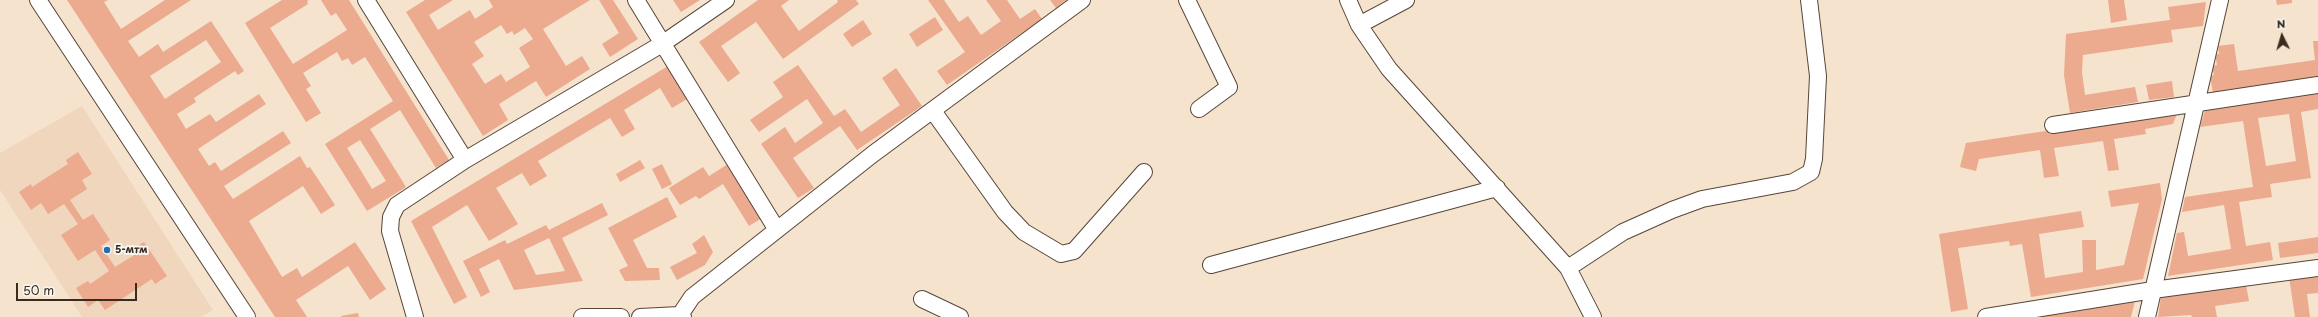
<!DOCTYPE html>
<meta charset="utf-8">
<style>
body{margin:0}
#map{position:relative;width:2318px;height:317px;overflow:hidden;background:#f5e3ce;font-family:"Playpen Sans",sans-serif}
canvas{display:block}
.north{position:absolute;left:2262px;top:16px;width:40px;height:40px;-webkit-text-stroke:3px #f6f6f2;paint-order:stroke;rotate:355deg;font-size:11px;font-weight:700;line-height:16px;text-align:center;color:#3b2a1e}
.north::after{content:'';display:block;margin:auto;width:14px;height:18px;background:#3b2a1e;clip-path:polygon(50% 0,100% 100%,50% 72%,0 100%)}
.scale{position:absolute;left:16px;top:283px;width:121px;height:18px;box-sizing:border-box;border:2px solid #3b2a1e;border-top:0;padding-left:5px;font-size:12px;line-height:14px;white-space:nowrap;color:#3b2a1e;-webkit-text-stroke:3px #f6f6f2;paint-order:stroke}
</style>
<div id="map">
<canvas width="2318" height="317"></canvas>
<div class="north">N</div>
<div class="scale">50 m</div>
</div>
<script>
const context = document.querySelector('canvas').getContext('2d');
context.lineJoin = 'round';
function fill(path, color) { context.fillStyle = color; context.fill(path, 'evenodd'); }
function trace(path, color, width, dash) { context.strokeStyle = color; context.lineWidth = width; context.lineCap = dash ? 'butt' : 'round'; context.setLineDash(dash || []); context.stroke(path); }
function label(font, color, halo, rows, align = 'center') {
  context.font = font + ' "Playpen Sans",sans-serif'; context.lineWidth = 4; context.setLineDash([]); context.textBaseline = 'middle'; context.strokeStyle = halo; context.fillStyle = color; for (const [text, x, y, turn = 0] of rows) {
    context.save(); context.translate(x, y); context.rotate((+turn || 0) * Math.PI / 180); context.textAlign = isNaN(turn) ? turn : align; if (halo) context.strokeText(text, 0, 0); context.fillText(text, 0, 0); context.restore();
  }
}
fill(new Path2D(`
 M 82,106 L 213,310 L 201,317 L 82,317 L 0,190 L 0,153 Z`), '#f0d6bc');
fill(new Path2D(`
 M 67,0 L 108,0 L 104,2 L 121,29 L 165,0 L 191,0 L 128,41 L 139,57 L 158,44 L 163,52 L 211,21 L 244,71 L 238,75 L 235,71 L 194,98 L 196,102 L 177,114 L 186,129 L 210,114 L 216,122 L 259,94 L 266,104 L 198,149 L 209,166 L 215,162 L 221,171 L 283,131 L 291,143 L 224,186 L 233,199 L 300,156 L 307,168 L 310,167 L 335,205 L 321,214 L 303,186 L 249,221 L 282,277 L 297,268 L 302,277 L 355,242 L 386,289 L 370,300 L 348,266 L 296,300 L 307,317 L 275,317 ZM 206,40 L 221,62 L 165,99 L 150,76 Z
 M 282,0 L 309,0 L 307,1 L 308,4 L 270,28 L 293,64 L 347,30 L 336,13 L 331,16 L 321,0 L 349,0 L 449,160 L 436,168 L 400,110 L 370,129 L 406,187 L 367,211 L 325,144 L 393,101 L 365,57 L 352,65 L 348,58 L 342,61 L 337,52 L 303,73 L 311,86 L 306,89 L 321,113 L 306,122 L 245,23 ZM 360,140 L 386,181 L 372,189 L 347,148 Z
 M 425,0 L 453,0 L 429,15 L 438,30 L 470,10 L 475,19 L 493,7 L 489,0 L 590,0 L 543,29 L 566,66 L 582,56 L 590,69 L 546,97 L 536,81 L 499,104 L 508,120 L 483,136 L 406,12 ZM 501,25 L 507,34 L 512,31 L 514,35 L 525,28 L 533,39 L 519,48 L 530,67 L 506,82 L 501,74 L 485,84 L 472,64 L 484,56 L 474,42 Z
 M 599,0 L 613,0 L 638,39 L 610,57 L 602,44 L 619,33 Z
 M 673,0 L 700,0 L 681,12 Z
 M 758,0 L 789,0 L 781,6 L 799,31 L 838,2 L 837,0 L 856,0 L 859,4 L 783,59 L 756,22 L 721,46 L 740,73 L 728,82 L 699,42 Z
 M 928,0 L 944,0 L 959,22 L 968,16 L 981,35 L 1001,21 L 986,0 L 1007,0 L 1020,19 L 1035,9 L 1042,19 L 947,85 L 937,71 L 965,52 Z
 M 1050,0 L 1066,0 L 1056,8 Z
 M 2108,0 L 2124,0 L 2127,20 L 2111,23 Z
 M 2276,0 L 2292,0 L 2292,3 L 2277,5 Z
 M 2206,2 L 2203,26 L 2171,30 L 2173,42 L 2083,55 L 2082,72 L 2085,95 L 2135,87 L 2138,102 L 2070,113 L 2064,75 L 2066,34 L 2170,20 L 2168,7 Z
 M 935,17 L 943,30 L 917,47 L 909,34 Z
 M 863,20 L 872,34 L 852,47 L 843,34 Z
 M 2313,41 L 2318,41 L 2318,76 L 2213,93 L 2210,76 L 2214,75 L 2212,66 L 2217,65 L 2215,54 L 2219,54 L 2218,46 L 2234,44 L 2238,71 L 2315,60 Z
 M 798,65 L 834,116 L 845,109 L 861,132 L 900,105 L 882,78 L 896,68 L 922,106 L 857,150 L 840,126 L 793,158 L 814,188 L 798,198 L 761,144 L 785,127 L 795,143 L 823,123 L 807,99 L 759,132 L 750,120 L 783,97 L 773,82 Z
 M 668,66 L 687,99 L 672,108 L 660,88 L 624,110 L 635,129 L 622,137 L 610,118 L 538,161 L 547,176 L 530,186 L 522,173 L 496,188 L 518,224 L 489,241 L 467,205 L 432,227 L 467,297 L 454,304 L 411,221 Z
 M 2172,81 L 2174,97 L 2149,100 L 2146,85 Z
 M 2318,90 L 2318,109 L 2301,112 L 2311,178 L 2270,184 L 2272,197 L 2239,202 L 2246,246 L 2270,242 L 2273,260 L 2168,276 L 2177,233 L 2184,232 L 2188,256 L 2231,249 L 2224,205 L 2182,212 L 2185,197 L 2253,187 L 2243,121 L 2200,127 L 2206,107 ZM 2289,114 L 2296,161 L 2266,166 L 2258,118 Z
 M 2178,111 L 2173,124 L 2145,129 L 2146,134 L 2114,139 L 2119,170 L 2108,171 L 2103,141 L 2054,148 L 2059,176 L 2044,178 L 2040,150 L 1979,159 L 1976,171 L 1960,167 L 1966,143 Z
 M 78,152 L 92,174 L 82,180 L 87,189 L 70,200 L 83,220 L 93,214 L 110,240 L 101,246 L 115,267 L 136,254 L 132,249 L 144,242 L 167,276 L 155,284 L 152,279 L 105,310 L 98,300 L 88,307 L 76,288 L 88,281 L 90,284 L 109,271 L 95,250 L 78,261 L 61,235 L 78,224 L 64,204 L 48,214 L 41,203 L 31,210 L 19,192 L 31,184 L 32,187 L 68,164 L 66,160 Z
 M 640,160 L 645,168 L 620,182 L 616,174 Z
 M 662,164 L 672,184 L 662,189 L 652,169 Z
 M 728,164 L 762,218 L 749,226 L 723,184 L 699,199 L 696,196 L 680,205 L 669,188 L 703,167 L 709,176 Z
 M 2160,183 L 2162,199 L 2143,279 L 2031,297 L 2022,244 L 2010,246 L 2009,241 L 1958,248 L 1968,309 L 1951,312 L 1939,234 L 2081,211 L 2084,227 L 2039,234 L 2045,278 L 2083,272 L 2082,240 L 2096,240 L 2096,270 L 2124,265 L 2139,203 L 2111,207 L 2108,191 Z
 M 667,197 L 677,217 L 633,240 L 647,268 L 659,268 L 660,280 L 625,281 L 619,270 L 628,266 L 608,228 Z
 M 602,203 L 608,215 L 562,238 L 583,281 L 514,290 L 499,259 L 479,269 L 490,292 L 481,297 L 463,261 L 505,240 L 507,244 L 546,225 L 549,230 ZM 549,238 L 565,271 L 536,275 L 524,250 Z
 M 704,235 L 713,252 L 705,265 L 677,280 L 670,267 L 697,253 L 692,244 Z
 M 2318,237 L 2318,253 L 2280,258 L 2278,243 Z
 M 2318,273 L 2318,293 L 2307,294 L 2310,317 L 2295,317 L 2289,277 Z
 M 2246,285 L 2249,301 L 2215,306 L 2217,317 L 2192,317 L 2191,315 L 2158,317 L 2161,297 Z
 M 2135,301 L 2131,317 L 2039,317 L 2039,316 Z
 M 358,313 L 359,317 L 341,317 L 341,316 Z`), '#ecaa8f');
const street = new Path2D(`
 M 38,0 L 247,317
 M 366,0 L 465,160 L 662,44 L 726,0
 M 636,0 L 777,230
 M 1187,0 L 1229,87 L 1199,109
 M 1348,0 L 1359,25 L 1389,69 L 1568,268 L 1593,317
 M 1359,25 L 1406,0
 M 933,111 L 1005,212 L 1024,232 L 1061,254 L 1074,251 L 1144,172
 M 2053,125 L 2318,85
 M 1211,265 L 1497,188
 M 1568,268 L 1623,232 L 1672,210 L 1702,199 L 1793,182 L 1811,172 L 1814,159 L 1818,76 L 1809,0
 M 922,299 L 960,317
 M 680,315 L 692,297 L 873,154 L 1082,0
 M 415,317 L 390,231 L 391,217 L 397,205 L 465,160
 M 582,317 L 621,317
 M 640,317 L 680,315 L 683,317
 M 1986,317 L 2153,290 L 2318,268
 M 2147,317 L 2220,0`);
trace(street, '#574638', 18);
trace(street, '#fff', 16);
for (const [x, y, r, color] of [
 [107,250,4,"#1f6fb2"]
]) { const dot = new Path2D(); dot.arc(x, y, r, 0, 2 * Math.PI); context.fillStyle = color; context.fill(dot); trace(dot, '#f6f6f2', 1.5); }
label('bold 10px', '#3b2a1e', '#f6f6f2', [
 ["5-мтм",115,250]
], 'left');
</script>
